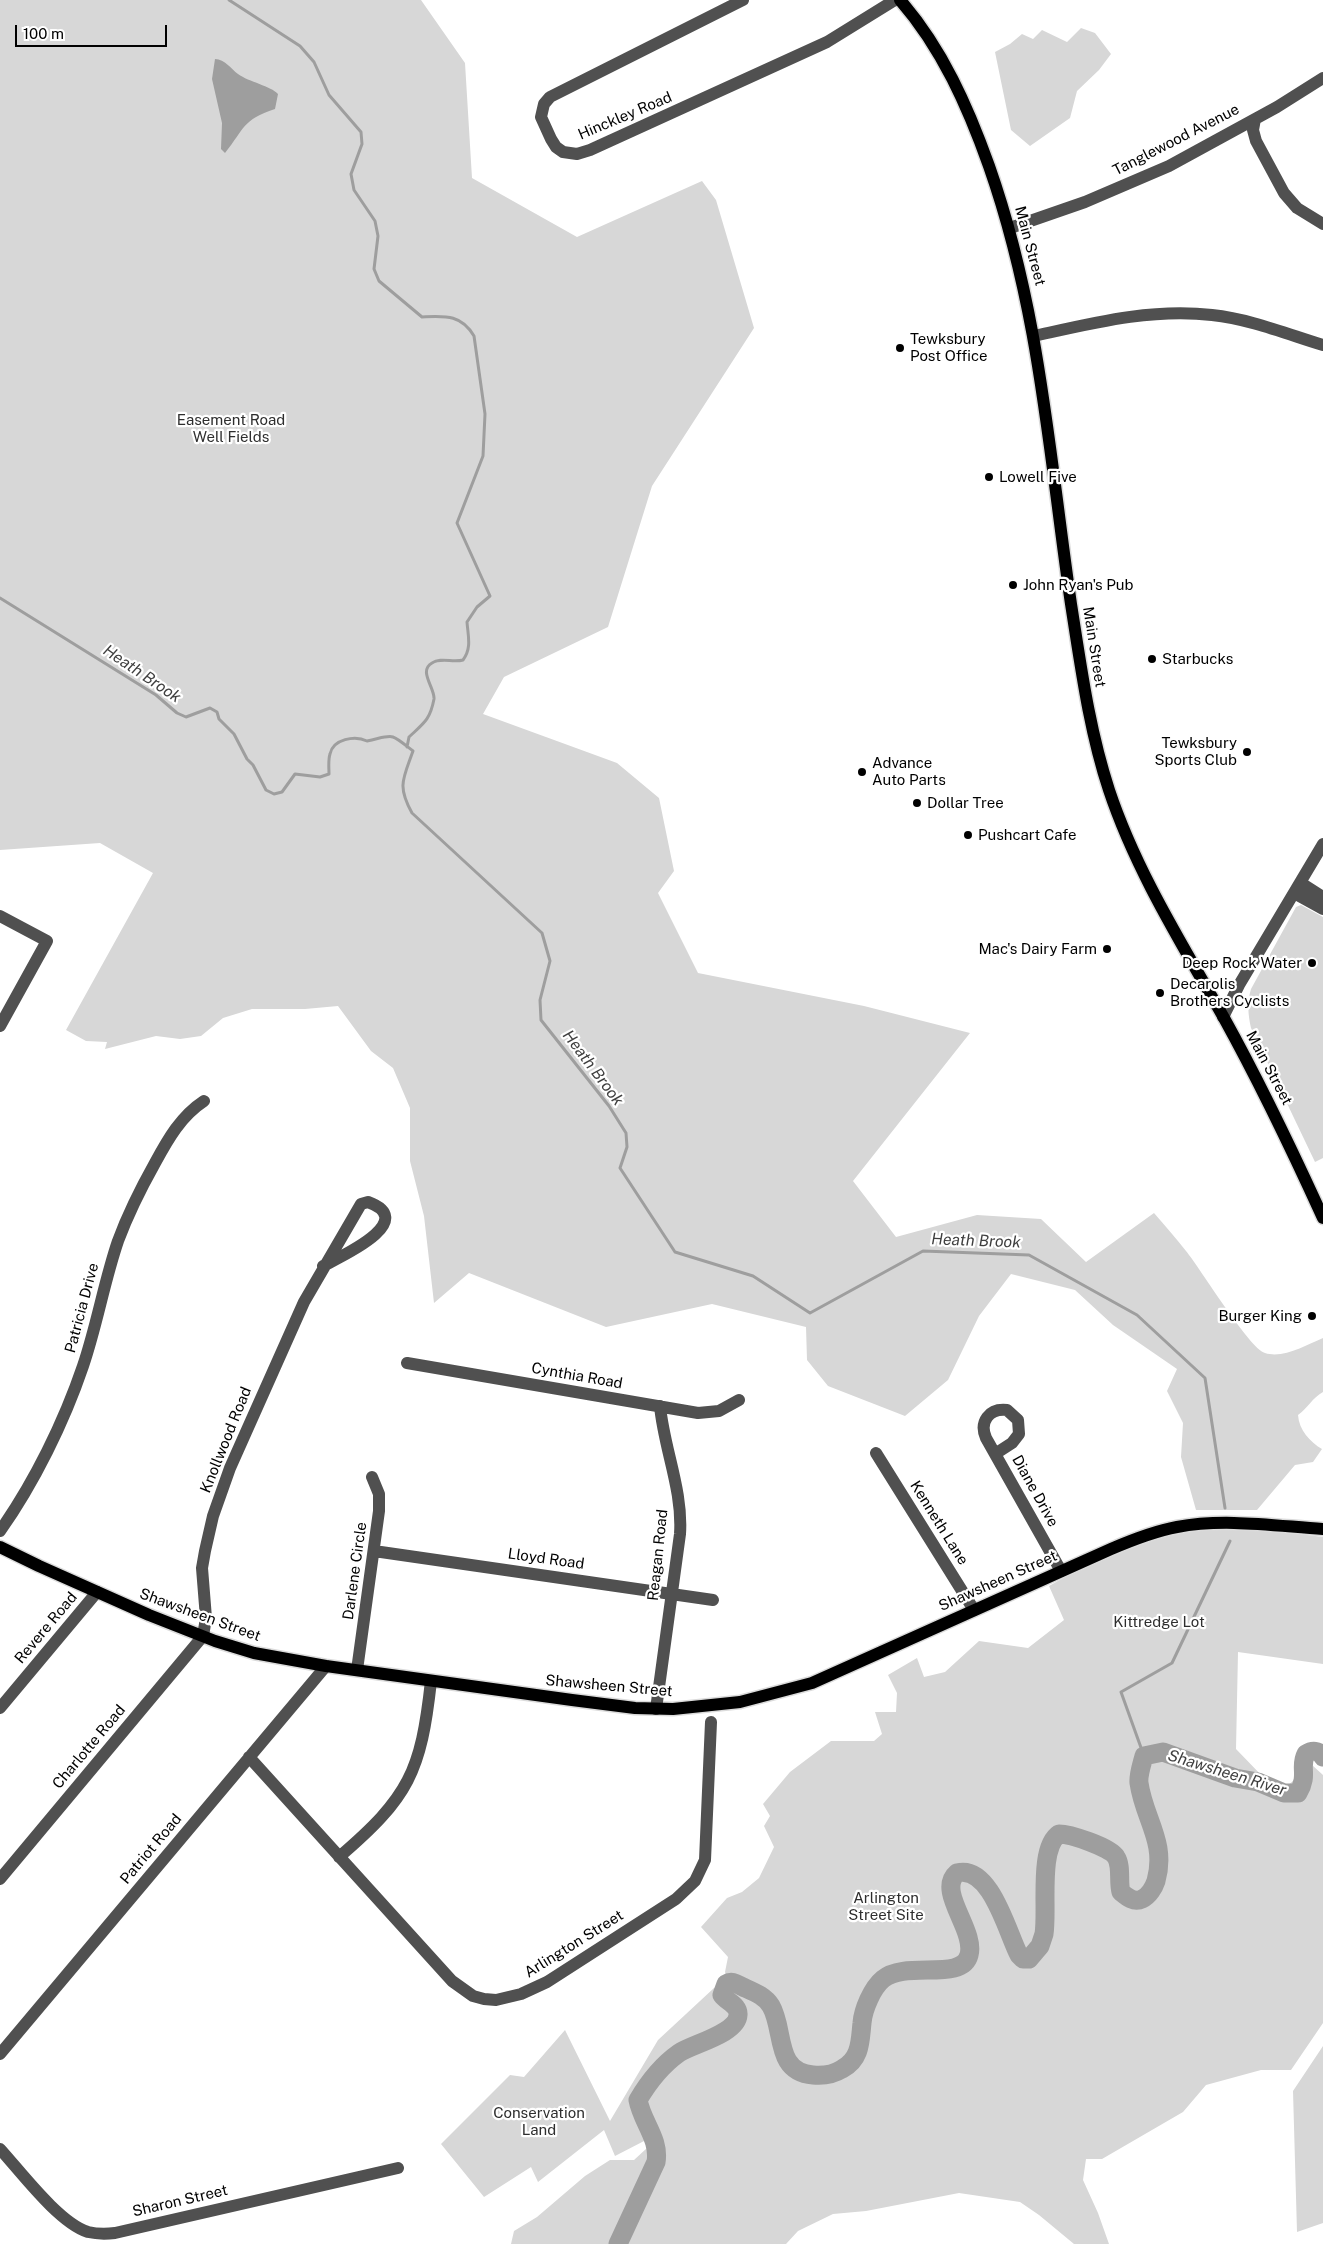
<!DOCTYPE html>
<style>
body{margin:0}
#map{position:relative;width:1323px;height:2244px;overflow:hidden;background:#fff;font-family:"Public Sans",sans-serif}
canvas{display:block}
.scale{position:absolute;left:15px;top:25px;width:152px;height:22px;box-sizing:border-box;border:2px solid #000;border-top:0;padding-left:6px;font-size:15px;line-height:18px;white-space:nowrap;color:#000;-webkit-text-stroke:4px #fff;paint-order:stroke}
</style>
<div id="map">
<canvas width="1323" height="2244"></canvas>
<div class="scale">100 m</div>
</div>
<script>
const context = document.querySelector('canvas').getContext('2d');
context.lineJoin = 'round';
function fill(path, color) { context.fillStyle = color; context.fill(path, 'evenodd'); }
function trace(path, color, width, dash) { context.strokeStyle = color; context.lineWidth = width; context.lineCap = dash ? 'butt' : 'round'; context.setLineDash(dash || []); context.stroke(path); }
function label(font, color, halo, rows, align = 'center') {
  context.font = font + ' "Public Sans",sans-serif'; context.lineWidth = 4.5; context.setLineDash([]); context.textBaseline = 'middle'; context.strokeStyle = halo; context.fillStyle = color; for (const [text, x, y, turn = 0] of rows) {
    context.save(); context.translate(x, y); context.rotate((+turn || 0) * Math.PI / 180); context.textAlign = isNaN(turn) ? turn : align; if (halo) context.strokeText(text, 0, 0); context.fillText(text, 0, 0); context.restore();
  }
}
fill(new Path2D(`
 M 0,0 L 421,0 L 465,63 L 472,178 L 577,237 L 702,181 L 716,200 L 754,328 L 652,486 L 608,627 L 504,677 L 483,714 L 617,763 L 659,798 L 674,871 L 658,893 L 698,973 L 864,1006 L 970,1033 L 853,1181 L 896,1237 L 977,1215 L 1041,1219 L 1086,1262 L 1154,1213 C 1165,1226 1176,1238 1186,1251 C 1200,1268 1249,1348 1265,1353 C 1283,1359 1306,1345 1323,1338 L 1323,1392 C 1312,1398 1308,1408 1298,1415 C 1299,1430 1310,1442 1322,1449 L 1313,1462 L 1295,1465 L 1257,1510 L 1196,1510 L 1181,1457 L 1183,1423 L 1167,1391 L 1177,1369 L 1113,1325 L 1075,1290 L 1011,1274 L 979,1316 L 948,1380 L 905,1416 L 828,1386 L 807,1360 L 806,1327 L 712,1304 L 606,1327 L 469,1273 L 434,1303 L 424,1216 L 410,1161 L 410,1108 L 393,1068 L 371,1051 L 338,1006 L 305,1009 L 252,1009 L 223,1018 L 201,1036 L 180,1039 L 156,1036 L 105,1049 L 107,1042 L 86,1041 L 66,1030 L 153,873 L 100,843 L 0,850 Z
 M 1081,28 L 1095,33 L 1111,54 L 1099,70 L 1077,91 L 1070,118 L 1030,146 L 1011,130 L 995,52 L 1010,44 L 1022,34 L 1033,39 L 1042,30 L 1067,42 Z
 M 1301,905 L 1323,917 L 1323,1158 L 1315,1162 L 1251,1028 C 1248,1014 1247,1003 1251,989 L 1296,907 Z
 M 1225,1522 L 1292,1528 L 1292,1533 L 1323,1537 L 1323,1664 L 1238,1652 L 1236,1749 L 1265,1779 L 1287,1786 L 1312,1765 L 1323,1775 L 1323,2023 L 1291,2070 L 1261,2070 L 1206,2085 L 1183,2112 L 1102,2159 L 1086,2159 L 1083,2180 L 1098,2213 L 1109,2244 L 1074,2244 L 1039,2215 L 1020,2202 L 959,2193 L 866,2211 L 833,2214 L 798,2231 L 786,2244 L 511,2244 L 514,2231 L 537,2217 L 585,2176 L 610,2160 L 634,2160 L 647,2148 L 646,2140 L 615,2156 L 604,2130 L 538,2182 L 531,2167 L 484,2197 L 441,2144 L 510,2075 L 524,2077 L 565,2030 L 610,2121 L 658,2040 L 714,1988 L 730,1984 L 725,1972 L 728,1957 L 701,1927 L 727,1898 L 742,1892 L 759,1878 L 774,1847 L 764,1826 L 770,1816 L 763,1804 L 790,1772 L 831,1741 L 874,1741 L 882,1734 L 875,1712 L 896,1712 L 897,1693 L 888,1675 L 917,1658 L 924,1677 L 945,1672 L 979,1641 L 1028,1648 L 1064,1620 L 1049,1586 L 1140,1535 Z
 M 1323,2046 L 1323,2223 L 1297,2232 L 1293,2091 Z`), '#d7d7d7');
fill(new Path2D(`
 M 215,59 C 225,59 231,69 238,74 C 249,82 271,86 278,94 L 275,109 C 242,120 245,128 225,153 L 221,149 L 222,123 L 212,79 Z`), '#9e9e9e');
trace(new Path2D(`
 M 229,0 L 300,46 L 314,62 L 329,95 L 361,132 L 362,144 L 351,174 L 354,190 L 375,221 L 378,236 L 374,269 L 379,281 L 422,317 C 445,316 461,314 474,336 L 485,414 L 483,456 L 457,523 L 490,596 L 477,607 L 467,622 C 468,636 472,648 463,660 C 453,663 441,657 432,663 C 418,671 435,688 434,699 C 430,720 424,723 409,737 L 407,747
 M 0,598 L 156,695 L 177,713 L 186,717 L 210,708 L 217,712 L 219,719 L 234,734 L 247,759 L 253,765 L 266,790 L 274,794 L 282,792 L 295,774 L 320,777 L 329,774 C 329,768 328,760 330,754 C 333,739 355,735 367,741 C 395,735 389,732 413,751 C 403,779 397,786 412,813 L 542,933 L 550,961 L 540,1000 L 541,1020 L 609,1106 L 626,1133 L 627,1147 L 620,1168 L 675,1252 L 753,1276 L 810,1313 L 923,1251 L 1029,1255 L 1137,1315 L 1205,1378 L 1225,1508
 M 1144,1756 L 1121,1692 L 1172,1663 L 1230,1541`), '#9e9e9e', 3);
trace(new Path2D(`
 M 618,2244 L 656,2162 C 660,2139 642,2122 638,2100 C 648,2083 662,2065 679,2053 C 692,2044 737,2034 738,2015 C 739,2005 727,2002 722,1995 L 726,1984 C 732,1980 737,1984 743,1987 C 754,1992 765,1996 771,2006 C 785,2030 774,2072 813,2075 C 823,2076 834,2074 842,2069 C 861,2059 860,2041 862,2023 C 863,2010 872,1988 883,1979 C 906,1960 962,1982 969,1955 C 976,1930 936,1891 957,1873 C 991,1864 1008,1935 1019,1955 L 1023,1959 L 1029,1959 L 1040,1946 L 1044,1934 C 1048,1910 1038,1848 1059,1834 C 1070,1834 1110,1847 1116,1857 C 1122,1866 1118,1882 1121,1892 C 1127,1897 1134,1903 1142,1899 C 1149,1896 1154,1887 1156,1881 C 1167,1842 1144,1819 1139,1783 C 1138,1775 1142,1764 1144,1756 L 1163,1752 L 1235,1778 L 1258,1782 L 1284,1793 L 1298,1793 C 1309,1775 1299,1767 1306,1754 C 1312,1750 1319,1750 1323,1757`), '#9e9e9e', 19);
const major = new Path2D(`
 M 900,0 C 942,48 968,107 989,166 C 1040,311 1049,454 1071,604 C 1081,667 1089,729 1109,790 C 1136,871 1182,944 1224,1018 C 1260,1083 1292,1150 1323,1218
 M 0,1547 L 39,1566 L 149,1615 L 215,1641 L 254,1653 L 326,1666 L 572,1700 L 635,1708 L 673,1709 L 740,1702 L 812,1683 L 1111,1549 C 1132,1540 1155,1531 1177,1527 C 1224,1518 1276,1526 1323,1529`);
trace(major, '#dbdbdb', 15);
trace(new Path2D(`
 M 743,0 L 550,97 L 544,104 L 541,117 L 551,139 L 556,147 L 563,152 L 577,154 L 590,150 L 827,42 L 895,0
 M 1255,119 L 1253,130 L 1256,141 L 1284,193 L 1297,208 L 1323,224
 M 1010,228 L 1085,202 L 1169,166 L 1277,107 L 1323,78
 M 1034,336 C 1093,323 1151,308 1212,315 C 1250,319 1287,334 1323,345
 M 1301,883 L 1323,897
 M 1294,893 L 1323,909
 M 0,916 L 47,941 L 0,1026
 M 1223,1017 L 1239,985 L 1323,844
 M 407,1363 L 698,1413 L 719,1411 L 739,1400
 M 876,1453 L 974,1610
 M 995,1454 L 1012,1443 L 1019,1434 L 1018,1420 L 1007,1410 C 989,1408 979,1422 986,1438 L 1061,1571
 M 0,1531 C 34,1483 64,1422 83,1366 C 97,1325 104,1282 118,1241 C 128,1214 141,1188 155,1163 C 168,1139 181,1116 204,1101
 M 374,1551 L 713,1600
 M 357,1670 L 379,1511 L 379,1494 L 372,1477
 M 0,1708 L 97,1592
 M 656,1709 L 680,1534 C 683,1490 664,1449 660,1406
 M 249,1757 L 452,1981 L 473,1996 L 484,1999 L 496,2000 L 521,1994 L 547,1982 L 676,1899 L 695,1881 L 705,1860 L 711,1722
 M 339,1857 C 409,1797 421,1772 431,1681
 M 0,1879 L 203,1636 L 206,1618 L 202,1568 L 205,1551 L 213,1516 L 230,1468 L 304,1302 L 361,1204 L 368,1202 C 420,1221 340,1257 323,1266
 M 0,2054 L 326,1666
 M 0,2149 C 21,2172 59,2223 88,2232 C 97,2234 106,2234 115,2233 L 398,2168`), '#505050', 12);
trace(major, '#000', 12);
for (const [x, y, r, color] of [
 [900,348,5,"#000"],
 [989,477,5,"#000"],
 [1013,585,5,"#000"],
 [1152,659,5,"#000"],
 [1247,752,5,"#000"],
 [862,772,5,"#000"],
 [917,803,5,"#000"],
 [968,835,5,"#000"],
 [1107,949,5,"#000"],
 [1312,963,5,"#000"],
 [1160,993,5,"#000"],
 [1312,1316,5,"#000"]
]) { const dot = new Path2D(); dot.arc(x, y, r, 0, 2 * Math.PI); context.fillStyle = color; context.fill(dot); trace(dot, '#fff', 2); }
label('15px', '#000', '#fff', [
 ["Hinckley Road",625,116,-23],
 ["Tanglewood Avenue",1176,140,-27],
 ["Main Street",1030,246,75],
 ["Main Street",1094,647,81],
 ["Main Street",1269,1068,62],
 ["Patricia Drive",82,1308,-75],
 ["Cynthia Road",577,1376,10],
 ["Knollwood Road",226,1440,-68],
 ["Diane Drive",1035,1491,61],
 ["Kenneth Lane",939,1523,58],
 ["Reagan Road",658,1555,-84],
 ["Lloyd Road",546,1559,8],
 ["Darlene Circle",355,1571,-82],
 ["Shawsheen Street",998,1581,-24],
 ["Shawsheen Street",200,1615,20],
 ["Revere Road",46,1628,-50],
 ["Shawsheen Street",609,1686,5],
 ["Charlotte Road",89,1747,-50],
 ["Patriot Road",151,1849,-50],
 ["Arlington Street",574,1944,-32],
 ["Sharon Street",180,2201,-13]
]);
label('15px', '#000', '#fff', [
 ["Tewksbury",910,339],
 ["Post Office",910,356],
 ["Lowell Five",999,477],
 ["John Ryan's Pub",1023,585],
 ["Starbucks",1162,659],
 ["Tewksbury",1237,743,"right"],
 ["Sports Club",1237,760,"right"],
 ["Advance",872,763],
 ["Auto Parts",872,780],
 ["Dollar Tree",927,803],
 ["Pushcart Cafe",978,835],
 ["Mac's Dairy Farm",1097,949,"right"],
 ["Deep Rock Water",1302,963,"right"],
 ["Decarolis",1170,984],
 ["Brothers Cyclists",1170,1001],
 ["Burger King",1302,1316,"right"]
], 'left');
label('15px', '#2e2e2e', '#fff', [
 ["Easement Road",231,420],
 ["Well Fields",231,437],
 ["Kittredge Lot",1159,1622],
 ["Arlington",886,1898],
 ["Street Site",886,1915],
 ["Conservation",539,2113],
 ["Land",539,2130]
]);
label('italic 16px', '#3f3f3f', '#fff', [
 ["Heath Brook",142,674,34],
 ["Heath Brook",593,1068,53],
 ["Heath Brook",976,1241,2],
 ["Shawsheen River",1227,1773,17]
]);
</script>
